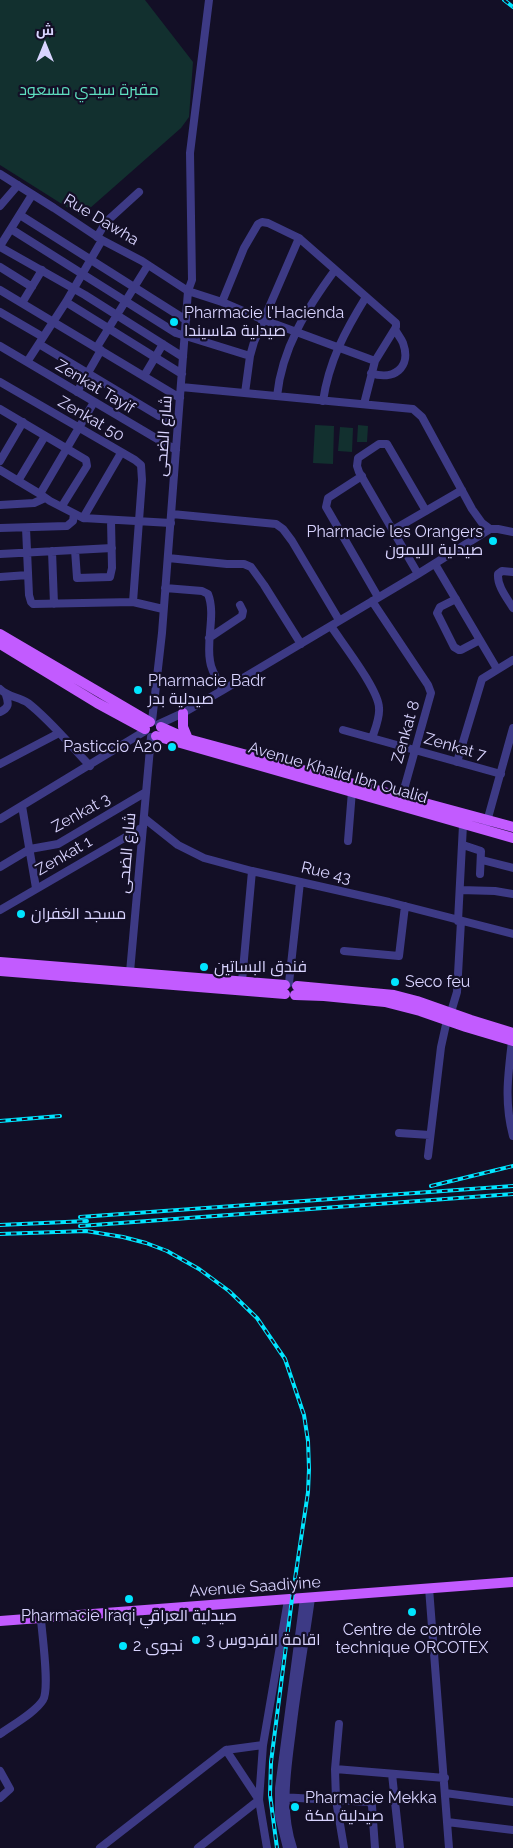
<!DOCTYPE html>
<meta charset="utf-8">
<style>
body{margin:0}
#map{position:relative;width:513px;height:1848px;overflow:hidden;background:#130f26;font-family:Raleway,Cairo,sans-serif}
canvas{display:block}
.north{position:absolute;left:20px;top:20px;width:50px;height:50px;-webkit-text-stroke:4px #130f26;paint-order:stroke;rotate:0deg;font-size:14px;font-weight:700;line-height:20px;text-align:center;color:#d9d4ff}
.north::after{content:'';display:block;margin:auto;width:18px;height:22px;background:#d9d4ff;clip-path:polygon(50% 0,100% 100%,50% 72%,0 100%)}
</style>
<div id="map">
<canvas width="513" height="1848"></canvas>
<div class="north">ش</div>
</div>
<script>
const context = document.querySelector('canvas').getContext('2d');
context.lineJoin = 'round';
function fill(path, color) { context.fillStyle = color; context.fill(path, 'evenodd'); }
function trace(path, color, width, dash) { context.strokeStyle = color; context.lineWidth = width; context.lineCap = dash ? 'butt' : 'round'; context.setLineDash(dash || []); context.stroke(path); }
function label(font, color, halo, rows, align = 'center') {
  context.font = font + ' Raleway,Cairo,sans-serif'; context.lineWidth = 4.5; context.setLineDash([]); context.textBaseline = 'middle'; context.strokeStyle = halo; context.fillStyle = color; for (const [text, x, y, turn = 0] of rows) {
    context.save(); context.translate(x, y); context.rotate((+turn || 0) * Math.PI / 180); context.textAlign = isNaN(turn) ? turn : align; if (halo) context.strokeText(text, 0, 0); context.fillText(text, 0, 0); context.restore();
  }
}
fill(new Path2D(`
 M 0,0 L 145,0 L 193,62 L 189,117 L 181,128 L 81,216 L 0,165 Z
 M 315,425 L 334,426 L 333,464 L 313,463 Z
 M 358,425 L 368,426 L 367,442 L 357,442 Z
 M 340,427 L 353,428 L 352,452 L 338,451 Z`), '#12302f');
trace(new Path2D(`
 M 0,174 L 54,208 L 102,240 L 142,261 L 188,291 L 222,302 L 264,320 L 375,361
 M 0,206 L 18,185
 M 20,215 L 186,320
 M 11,229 L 176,333 L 250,356
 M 97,237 L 106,222 L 139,192
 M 0,246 L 32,195
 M 0,247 L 85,295 L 183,357
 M 0,267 L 32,287
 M 0,290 L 180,398
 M 66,302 L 182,374
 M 222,302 L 244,248 L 258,224 L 262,222 L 268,223 L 299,238 L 396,323 L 396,327 L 375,361 L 364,404
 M 22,303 L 42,270
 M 0,312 L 43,337
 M 39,344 L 159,416 L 178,422
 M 0,346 L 176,450
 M 97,347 L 148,265
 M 27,362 L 66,302 L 102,240
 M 371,373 C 393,381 412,368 403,343 C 401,338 397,334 395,329
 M 144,376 L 163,344
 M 0,382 L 135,460 L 141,465 L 142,480 L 133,602
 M 181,387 L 413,409 L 422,417 L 472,509 L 482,523 L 490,529
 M 77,392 L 101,350
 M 245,393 L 250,356 L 254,342 L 299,238
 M 277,396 C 282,348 307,308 335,270
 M 323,401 C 329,361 345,331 366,297
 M 0,409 L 86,460 L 87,466 L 62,506
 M 0,461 L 23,422
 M 0,470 L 40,494 L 50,501 L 83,518 L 171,523
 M 362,476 L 328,498 L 326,507 L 378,597
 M 18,481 L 45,436
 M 40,494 L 94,402
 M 0,505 L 34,503 L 45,498
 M 172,514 L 276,524 L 283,529 L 292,541 L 339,620
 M 83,518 L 121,453
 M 0,528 L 67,526 L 73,521 L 74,514
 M 26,528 L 29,595 L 31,602 L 33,604 L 133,602 L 163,609
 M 393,530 L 462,490
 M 75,550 L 77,578 L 110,577 L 112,568 L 111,520
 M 52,551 L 54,604
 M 0,554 L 112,548
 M 168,558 L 227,564 L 244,564 L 251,567 L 264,585 L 301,644
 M 435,564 L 497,669
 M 513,572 L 502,571 L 498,574 C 497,586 507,598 513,608
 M 418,574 L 359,472 L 357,466 L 358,458 L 379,444 L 387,444 L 426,511
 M 0,577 L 28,575
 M 165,588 L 202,591 L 208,594 C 216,614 206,639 210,661 C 211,671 218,681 223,690
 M 456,599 L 440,607 L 437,613 L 454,647 L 459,650 L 461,650 L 480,640
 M 372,601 L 428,685 L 431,693 L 401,800
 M 331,626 C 342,643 379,690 379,708 C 380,718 375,729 372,738
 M 209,638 L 242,616 L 243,611 L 240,605
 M 0,689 C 8,697 19,697 28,703 C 51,721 70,745 90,766
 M 0,712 C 9,708 9,704 6,695
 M 152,721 L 162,633 L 188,291 L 192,280 L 190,153 L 209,0
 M 159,724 L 183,713 L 223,690 L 418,574 L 490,529 L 498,529 L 513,532
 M 343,730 L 501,774
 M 457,762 L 482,679 L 513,660
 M 0,764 L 59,733
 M 22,806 L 36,888
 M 144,818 L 178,845 L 204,858 L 252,871 L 389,902 L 513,934
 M 0,819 L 145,731
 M 486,825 L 513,728
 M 348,841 L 352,791
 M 463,845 L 481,851 L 480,874
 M 482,860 L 513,868
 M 0,867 L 30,849 L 58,844 L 146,792
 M 460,890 L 495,891 L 513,894
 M 0,910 L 143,827
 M 458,921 L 463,825
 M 344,951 L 399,956 L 405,906
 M 130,972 L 151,737
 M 242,981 L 252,871
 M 289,983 L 300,882
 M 451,1012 L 457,992 L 461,921
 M 512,1041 C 508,1075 504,1102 513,1136
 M 399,1133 L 430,1135
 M 428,1156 L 441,1047 L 447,1020
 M 429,1588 L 449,1848
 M 339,1724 L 335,1769 L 336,1800 L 344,1848
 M 0,1734 C 12,1725 35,1713 43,1700 C 50,1689 42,1635 41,1619
 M 335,1769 L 445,1778
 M 0,1771 L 10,1789 L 0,1798
 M 392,1774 L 400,1848
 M 445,1793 L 513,1802
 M 280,1797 L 370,1802 L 372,1806 L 375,1848
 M 447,1822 L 513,1830
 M 100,1848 L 226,1750 L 263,1745
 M 198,1848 L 259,1800 L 226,1750
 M 267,1848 L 259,1800 L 263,1745 L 288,1600
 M 287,1848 L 279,1816 L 279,1788 L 304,1598
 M 293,1848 C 280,1810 287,1770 292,1730 C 297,1686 305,1642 311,1598`), '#3d3a85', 8);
trace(new Path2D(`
 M 0,634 L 150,722
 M 0,644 L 97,703 L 145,729
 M 183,713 L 183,727 L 188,739
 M 161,727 L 188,739 L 513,827
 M 156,736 L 513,838
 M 0,962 L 285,985
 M 0,971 L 285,994
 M 297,986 L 394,995 L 417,1001 L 471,1020 L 513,1033
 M 295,995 L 324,996 L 385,1002 L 420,1011 L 466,1027 L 513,1041
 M 0,1621 L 513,1582`), '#c25bff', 10);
const rail = new Path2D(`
 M 504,0 L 513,7
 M 0,1121 L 60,1116
 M 431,1186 L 513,1166
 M 80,1217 L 513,1186
 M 0,1225 L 87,1221
 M 80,1226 L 513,1194
 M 0,1234 L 86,1231 L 123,1237 L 146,1243 L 167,1251 L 199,1269 L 229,1291 L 257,1318 L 285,1359 L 304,1415 L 308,1441 L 309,1469 L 308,1492 L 292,1599 L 271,1762 L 270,1795 L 277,1848`);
trace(rail, '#00e5ff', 4);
trace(rail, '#130f26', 2, [5.5]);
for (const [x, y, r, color] of [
 [174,322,5,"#00e5ff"],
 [493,541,5,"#00e5ff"],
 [138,690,5,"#00e5ff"],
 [172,747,5,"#00e5ff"],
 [21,914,5,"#00e5ff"],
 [204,967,5,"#00e5ff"],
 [395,982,5,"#00e5ff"],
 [129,1599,5,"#00e5ff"],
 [412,1612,5,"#00e5ff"],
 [196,1640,5,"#00e5ff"],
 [123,1646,5,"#00e5ff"],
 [295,1807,5,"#00e5ff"]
]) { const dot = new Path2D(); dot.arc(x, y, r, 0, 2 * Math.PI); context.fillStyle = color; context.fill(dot); trace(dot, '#130f26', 2); }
label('16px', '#5fe0c0', '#130f26', [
 ["مقبرة سيدي مسعود",89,90]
]);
label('16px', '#d9d4ff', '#130f26', [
 ["Rue Dawha",101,220,31],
 ["Zenkat Tayif",95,387,31],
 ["Zenkat 50",91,419,30],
 ["شارع الضحى",164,436,-86],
 ["Zenkat 8",406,732,-74],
 ["Zenkat 7",455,747,16],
 ["Avenue Khalid Ibn Oualid",338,773,16],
 ["Zenkat 3",81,813,-29],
 ["شارع الضحى",127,853,-85],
 ["Zenkat 1",64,856,-30],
 ["Rue 43",326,873,13],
 ["Avenue Saadiyine",255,1587,-4]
]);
label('16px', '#d9d4ff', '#130f26', [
 ["Pharmacie l'Hacienda",184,313],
 ["صيدلية هاسيندا",184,331],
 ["Pharmacie les Orangers",483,532,"right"],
 ["صيدلية الليمون",483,550,"right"],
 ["Pharmacie Badr",148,681],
 ["صيدلية بدر",148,699],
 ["Pasticcio A20",162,747,"right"],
 ["مسجد الغفران",31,914],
 ["فندق البساتين",214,967],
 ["Seco feu",405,982],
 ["Pharmacie Iraqi صيدلية العراقي",129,1616,"center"],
 ["Centre de contrôle",412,1630,"center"],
 ["technique ORCOTEX",412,1648,"center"],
 ["اقامة الفردوس 3",206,1640],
 ["نجوى 2",133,1646],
 ["Pharmacie Mekka",305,1798],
 ["صيدلية مكة",305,1816]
], 'left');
</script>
